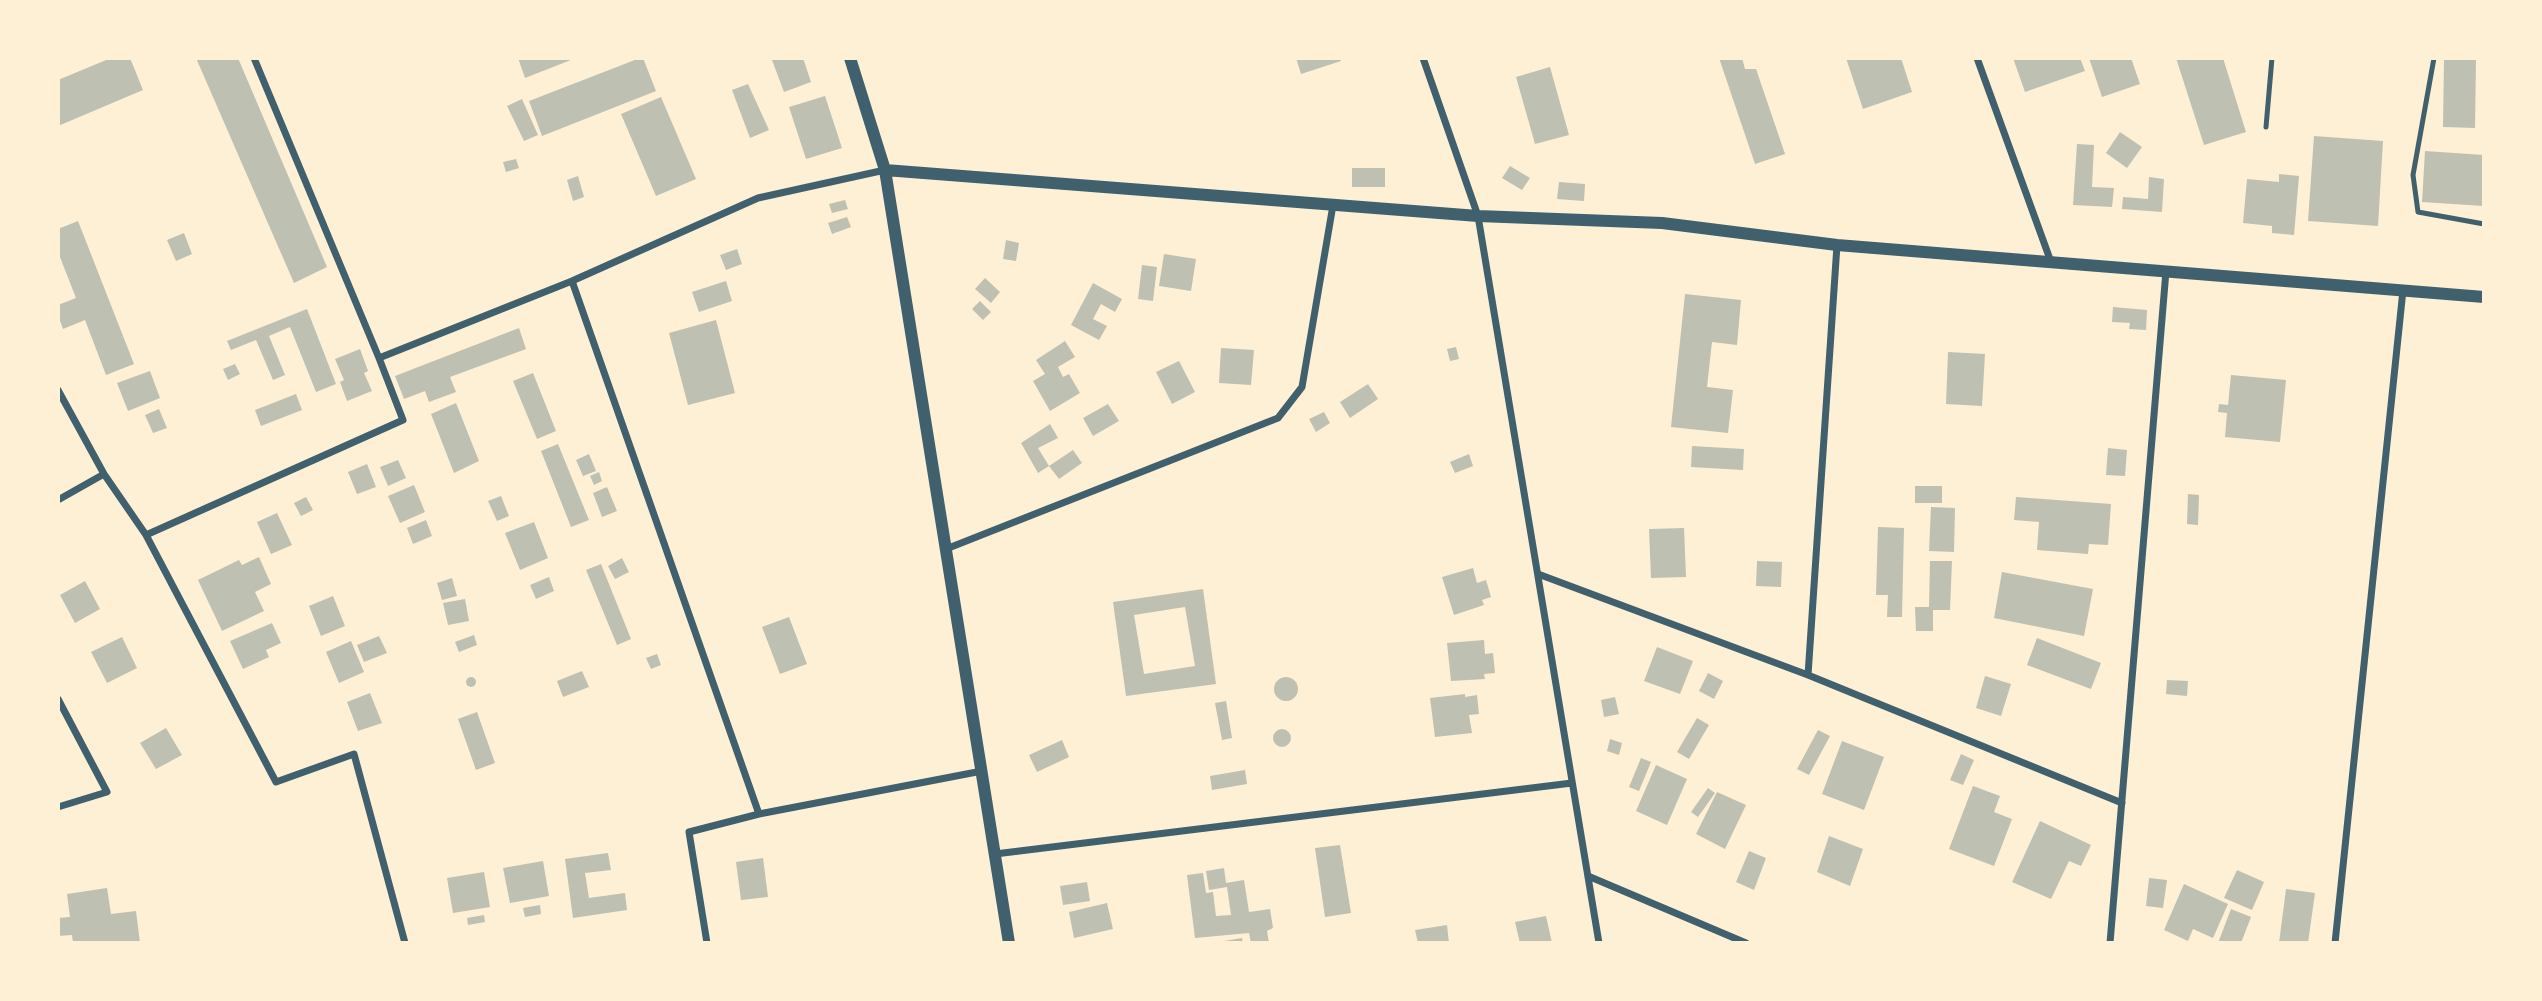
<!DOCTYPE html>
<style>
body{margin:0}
#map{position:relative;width:2542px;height:1001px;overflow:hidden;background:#fdf0d5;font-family:"Public Sans",sans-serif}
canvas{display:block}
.frame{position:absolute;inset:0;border:60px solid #fdf0d5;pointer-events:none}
</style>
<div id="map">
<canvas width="2542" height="1001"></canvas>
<div class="frame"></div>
</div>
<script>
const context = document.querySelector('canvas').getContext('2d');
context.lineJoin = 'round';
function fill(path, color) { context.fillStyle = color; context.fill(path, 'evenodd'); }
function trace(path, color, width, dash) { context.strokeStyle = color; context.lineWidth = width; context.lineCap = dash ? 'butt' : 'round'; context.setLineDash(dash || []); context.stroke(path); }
fill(new Path2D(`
 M 111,58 L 130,58 L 143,90 L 58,126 L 58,80 Z
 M 196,58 L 238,58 L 327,267 L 294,283 Z
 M 518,58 L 576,58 L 525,78 Z
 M 640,58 L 643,58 L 656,91 L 542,136 L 529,101 Z
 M 778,58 L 803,58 L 811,82 L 784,92 L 772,60 Z
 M 1296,58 L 1340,58 L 1341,61 L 1301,74 Z
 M 1719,58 L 1742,58 L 1745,69 L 1756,69 L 1785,154 L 1755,164 Z
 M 1846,58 L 1901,58 L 1912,92 L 1863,109 Z
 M 2013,58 L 2080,58 L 2085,71 L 2025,92 Z
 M 2089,58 L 2131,58 L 2140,84 L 2102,97 Z
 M 2176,58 L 2223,58 L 2246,132 L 2204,145 Z
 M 2444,58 L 2476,58 L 2475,128 L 2443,127 Z
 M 1550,67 L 1569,135 L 1535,144 L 1516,77 Z
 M 748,84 L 769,130 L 750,138 L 732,90 Z
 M 825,96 L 842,148 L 806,159 L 789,107 Z
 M 661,97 L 696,179 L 656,196 L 621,114 Z
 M 522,99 L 538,135 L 524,141 L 507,106 Z
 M 2120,132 L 2142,147 L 2127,168 L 2106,153 Z
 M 2314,136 L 2383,141 L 2378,226 L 2308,221 Z
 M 2077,144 L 2094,145 L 2092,187 L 2114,188 L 2112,207 L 2073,205 Z
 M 2425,151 L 2484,155 L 2484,206 L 2422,202 Z
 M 516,159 L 519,168 L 506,172 L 503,162 Z
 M 1510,166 L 1530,178 L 1522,190 L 1502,178 Z
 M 1352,168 L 1385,168 L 1385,187 L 1352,187 Z
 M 2279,174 L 2299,176 L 2294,235 L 2272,233 L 2272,226 L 2243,223 L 2247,179 L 2279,182 Z
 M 578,176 L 584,197 L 573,201 L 567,180 Z
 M 2149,177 L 2164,179 L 2162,212 L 2122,209 L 2123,197 L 2148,199 Z
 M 1559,182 L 1585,184 L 1584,201 L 1557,199 Z
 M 845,200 L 848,209 L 832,213 L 829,204 Z
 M 847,217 L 851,227 L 832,234 L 828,223 Z
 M 78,221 L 134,364 L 106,375 L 85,320 L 63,329 L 58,315 L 58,305 L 76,298 L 58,252 L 58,229 Z
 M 184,233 L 192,254 L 176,261 L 167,240 Z
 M 1006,240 L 1019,243 L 1016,261 L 1003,259 Z
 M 737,249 L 742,264 L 726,270 L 720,255 Z
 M 1164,254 L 1196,259 L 1191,291 L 1159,286 Z
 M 1142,265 L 1157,267 L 1153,301 L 1138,299 Z
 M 985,278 L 1000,292 L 991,303 L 975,289 Z
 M 726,281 L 732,301 L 699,312 L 692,292 Z
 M 1093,283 L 1122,299 L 1115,312 L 1101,304 L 1093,319 L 1107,326 L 1099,340 L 1071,325 Z
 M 1685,294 L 1741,300 L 1737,345 L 1712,342 L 1707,387 L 1733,390 L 1728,433 L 1671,427 Z
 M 980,301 L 991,312 L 983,320 L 972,309 Z
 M 2113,307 L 2147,310 L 2146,330 L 2129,329 L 2130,323 L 2112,322 Z
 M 307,309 L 336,384 L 316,392 L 290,327 L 269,336 L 285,375 L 273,380 L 256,340 L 231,350 L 227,341 Z
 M 716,320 L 735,393 L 688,405 L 669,333 Z
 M 519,328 L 526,349 L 450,377 L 456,392 L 429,402 L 425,391 L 404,399 L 395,376 Z
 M 1065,341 L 1075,357 L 1058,367 L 1063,377 L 1069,374 L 1080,393 L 1050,411 L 1033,381 L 1045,374 L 1036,360 Z
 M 1456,347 L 1459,359 L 1450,361 L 1447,349 Z
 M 1221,348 L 1254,350 L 1251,385 L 1219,383 Z
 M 360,349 L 368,371 L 364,373 L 372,391 L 347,401 L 340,382 L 344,380 L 335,359 Z
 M 1948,352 L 1985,354 L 1982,406 L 1946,404 Z
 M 1179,361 L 1195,392 L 1172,404 L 1156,372 Z
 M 235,364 L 240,374 L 228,380 L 223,369 Z
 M 150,371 L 160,398 L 128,411 L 117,383 Z
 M 533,373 L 556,431 L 537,439 L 513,381 Z
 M 2231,375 L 2286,380 L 2280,442 L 2225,437 L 2227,413 L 2218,412 L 2219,404 L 2228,405 Z
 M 1368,384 L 1378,399 L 1350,418 L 1340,402 Z
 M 296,394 L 302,410 L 261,426 L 255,410 Z
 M 456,403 L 479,461 L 454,473 L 431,414 Z
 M 1108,404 L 1119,421 L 1093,436 L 1083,418 Z
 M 159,409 L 167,428 L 153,433 L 145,415 Z
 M 1324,412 L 1330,423 L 1316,432 L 1309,419 Z
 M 1050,424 L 1058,438 L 1038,448 L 1049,466 L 1073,450 L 1082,463 L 1059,479 L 1049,466 L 1038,473 L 1021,443 Z
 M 558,444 L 589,520 L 571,527 L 541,451 Z
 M 1692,446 L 1744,449 L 1743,470 L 1691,467 Z
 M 2108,448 L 2127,450 L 2125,476 L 2106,475 Z
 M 589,454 L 596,471 L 583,476 L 576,460 Z
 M 1469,454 L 1473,466 L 1455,473 L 1450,462 Z
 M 398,460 L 406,478 L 388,486 L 380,467 Z
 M 367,464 L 376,487 L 357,494 L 348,472 Z
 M 599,472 L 602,481 L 594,485 L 590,476 Z
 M 414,485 L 425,512 L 400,523 L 388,496 Z
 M 1915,486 L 1942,486 L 1942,503 L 1915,503 Z
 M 607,487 L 617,511 L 602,517 L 593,493 Z
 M 2188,494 L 2199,495 L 2198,525 L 2187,524 Z
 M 501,496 L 509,516 L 497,521 L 488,501 Z
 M 306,497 L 313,510 L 301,516 L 294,503 Z
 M 2016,497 L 2111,504 L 2108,545 L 2089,544 L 2088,554 L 2037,550 L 2039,522 L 2014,520 Z
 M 1931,507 L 1955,508 L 1954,552 L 1929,551 Z
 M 277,513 L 292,545 L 271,554 L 257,522 Z
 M 426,520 L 432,536 L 413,544 L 407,528 Z
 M 534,522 L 548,558 L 520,570 L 505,533 Z
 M 1878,527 L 1904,528 L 1902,617 L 1887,617 L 1888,595 L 1876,595 Z
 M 1684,528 L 1686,577 L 1651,578 L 1649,529 Z
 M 259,557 L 271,584 L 255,592 L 264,611 L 222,631 L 198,580 L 239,560 L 242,565 Z
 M 622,558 L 629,572 L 615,579 L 608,566 Z
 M 1757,561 L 1782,562 L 1781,587 L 1756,586 Z
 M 1930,561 L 1952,561 L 1950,610 L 1933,610 L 1933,631 L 1916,631 L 1915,607 L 1929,607 Z
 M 601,564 L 631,639 L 617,645 L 586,570 Z
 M 1473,568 L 1477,583 L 1486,580 L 1491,597 L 1482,600 L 1484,605 L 1454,615 L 1442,577 Z
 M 2002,572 L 2093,589 L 2084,636 L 1994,618 Z
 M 549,577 L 554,591 L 536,599 L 530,585 Z
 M 452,578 L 457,596 L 442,600 L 437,583 Z
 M 85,581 L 100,609 L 75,623 L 60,595 Z
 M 1203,589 L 1216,684 L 1126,696 L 1113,602 ZM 1185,607 L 1195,666 L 1144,674 L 1134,615 Z
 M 333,596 L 345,626 L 321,636 L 309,606 Z
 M 465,599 L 469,621 L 448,625 L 443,603 Z
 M 789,617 L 807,664 L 780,674 L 762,627 Z
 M 272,623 L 281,643 L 266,650 L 269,657 L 243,669 L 230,641 Z
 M 474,635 L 477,645 L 459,652 L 455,642 Z
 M 379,636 L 387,653 L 364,662 L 357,645 Z
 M 122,637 L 137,668 L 107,683 L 91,652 Z
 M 2037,638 L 2101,663 L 2091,689 L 2027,665 Z
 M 1484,640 L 1485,654 L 1493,653 L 1495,673 L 1484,674 L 1485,679 L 1451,681 L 1447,643 Z
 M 351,641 L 364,672 L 339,683 L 326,652 Z
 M 1657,647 L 1693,661 L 1680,694 L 1644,681 Z
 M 657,654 L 661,665 L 651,669 L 646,658 Z
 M 582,671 L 589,687 L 563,697 L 557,681 Z
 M 1708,673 L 1723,681 L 1714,699 L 1699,691 Z
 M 1985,676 L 2011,684 L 2001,716 L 1976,708 Z
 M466 682a5 5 0 1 1 10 0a5 5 0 1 1-10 0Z
 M1274 689a12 12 0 1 1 24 0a12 12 0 1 1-24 0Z
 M 2167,680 L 2188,681 L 2187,696 L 2166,694 Z
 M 370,693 L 382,723 L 358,731 L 347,702 Z
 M 1465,694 L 1465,697 L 1477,695 L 1479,714 L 1469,715 L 1472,733 L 1435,737 L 1430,698 Z
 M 1615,697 L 1619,714 L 1604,717 L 1601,700 Z
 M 1226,701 L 1232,738 L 1222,740 L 1215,703 Z
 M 477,712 L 495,763 L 476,770 L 458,719 Z
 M 1697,718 L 1709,725 L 1689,759 L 1677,752 Z
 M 166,728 L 182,755 L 156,769 L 140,743 Z
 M1273 738a9 9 0 1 1 18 0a9 9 0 1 1-18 0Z
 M 1818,730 L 1830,736 L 1809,775 L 1797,769 Z
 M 1610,739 L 1622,743 L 1619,755 L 1607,751 Z
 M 1062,740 L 1069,757 L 1037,772 L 1029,755 Z
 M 1842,741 L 1884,757 L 1864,810 L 1822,794 Z
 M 1961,754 L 1974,760 L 1963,785 L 1950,780 Z
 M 1641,758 L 1651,762 L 1639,791 L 1629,787 Z
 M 1656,765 L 1687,779 L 1667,825 L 1636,811 Z
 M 1245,770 L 1247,784 L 1212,790 L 1210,776 Z
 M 1973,786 L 2000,796 L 1994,812 L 2012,819 L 1994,866 L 1949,849 Z
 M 1708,788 L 1715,793 L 1698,817 L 1691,812 Z
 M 1717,792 L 1746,805 L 1725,849 L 1696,834 Z
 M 2040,821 L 2091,845 L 2081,866 L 2069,861 L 2051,899 L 2012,882 Z
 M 1829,836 L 1863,849 L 1850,886 L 1817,872 Z
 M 1340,845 L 1351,913 L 1325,917 L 1315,848 Z
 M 1749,851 L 1766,858 L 1754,890 L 1736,882 Z
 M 608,853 L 611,870 L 585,873 L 589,898 L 625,893 L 627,910 L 573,918 L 565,859 Z
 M 763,858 L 768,897 L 741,900 L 736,862 Z
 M 543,861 L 549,896 L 510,903 L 503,868 Z
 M 1224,868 L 1226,883 L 1244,880 L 1249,912 L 1270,909 L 1273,928 L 1267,931 L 1269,943 L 1251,943 L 1249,933 L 1195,938 L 1187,875 L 1203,873 L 1206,893 L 1213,892 L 1216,916 L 1231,915 L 1227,887 L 1209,890 L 1206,871 Z
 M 2237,870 L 2264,882 L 2252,910 L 2224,898 Z
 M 484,872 L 490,907 L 453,913 L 447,878 Z
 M 2149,878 L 2167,880 L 2163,908 L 2146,906 Z
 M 1087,882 L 1090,901 L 1063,905 L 1060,886 Z
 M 2184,884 L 2228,904 L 2213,938 L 2193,929 L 2188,941 L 2164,930 Z
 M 107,888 L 111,914 L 136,911 L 140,943 L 73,943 L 72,935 L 58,936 L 58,918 L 70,917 L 67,894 Z
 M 2286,889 L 2315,893 L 2308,943 L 2279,943 Z
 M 1107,903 L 1113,929 L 1074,938 L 1069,912 Z
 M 540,905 L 541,914 L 525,917 L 523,908 Z
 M 2231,909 L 2251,917 L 2241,943 L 2218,943 Z
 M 484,915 L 485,922 L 468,925 L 467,918 Z
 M 1546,916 L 1552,943 L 1520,943 L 1515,922 Z
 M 1447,925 L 1449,943 L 1418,943 L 1415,930 Z
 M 1242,938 L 1243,943 L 1218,943 L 1218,942 Z`), '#bec0b2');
trace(new Path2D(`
 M 2434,58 L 2413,175 L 2418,212 L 2484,224
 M 2266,127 L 2272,58`), '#3f606c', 5);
trace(new Path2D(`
 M 1423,58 L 1478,216 L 1599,943
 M 1977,58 L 2051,262
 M 572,281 L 759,814
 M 379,358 L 572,281 L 758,198 L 885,170
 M 58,390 L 104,474 L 146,535 L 276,782 L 354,754 L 405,943
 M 58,500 L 104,474
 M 146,535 L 403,420 L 379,358 L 254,58
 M 946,549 L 1278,418 L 1302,387 L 1333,205
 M 1538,574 L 1808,675 L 2122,803
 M 1808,675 L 1837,245
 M 58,699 L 107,792 L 58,807
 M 995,854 L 1572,783
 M 1588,876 L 1746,943
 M 707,943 L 689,832 L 759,814 L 982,771
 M 2110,943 L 2166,271
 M 2335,943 L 2403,290`), '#3f606c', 7);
trace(new Path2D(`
 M 850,58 L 885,170 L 1009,943
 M 885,170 L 1478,216 L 1662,223 L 1837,245 L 2484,297`), '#3f606c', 12);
</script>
